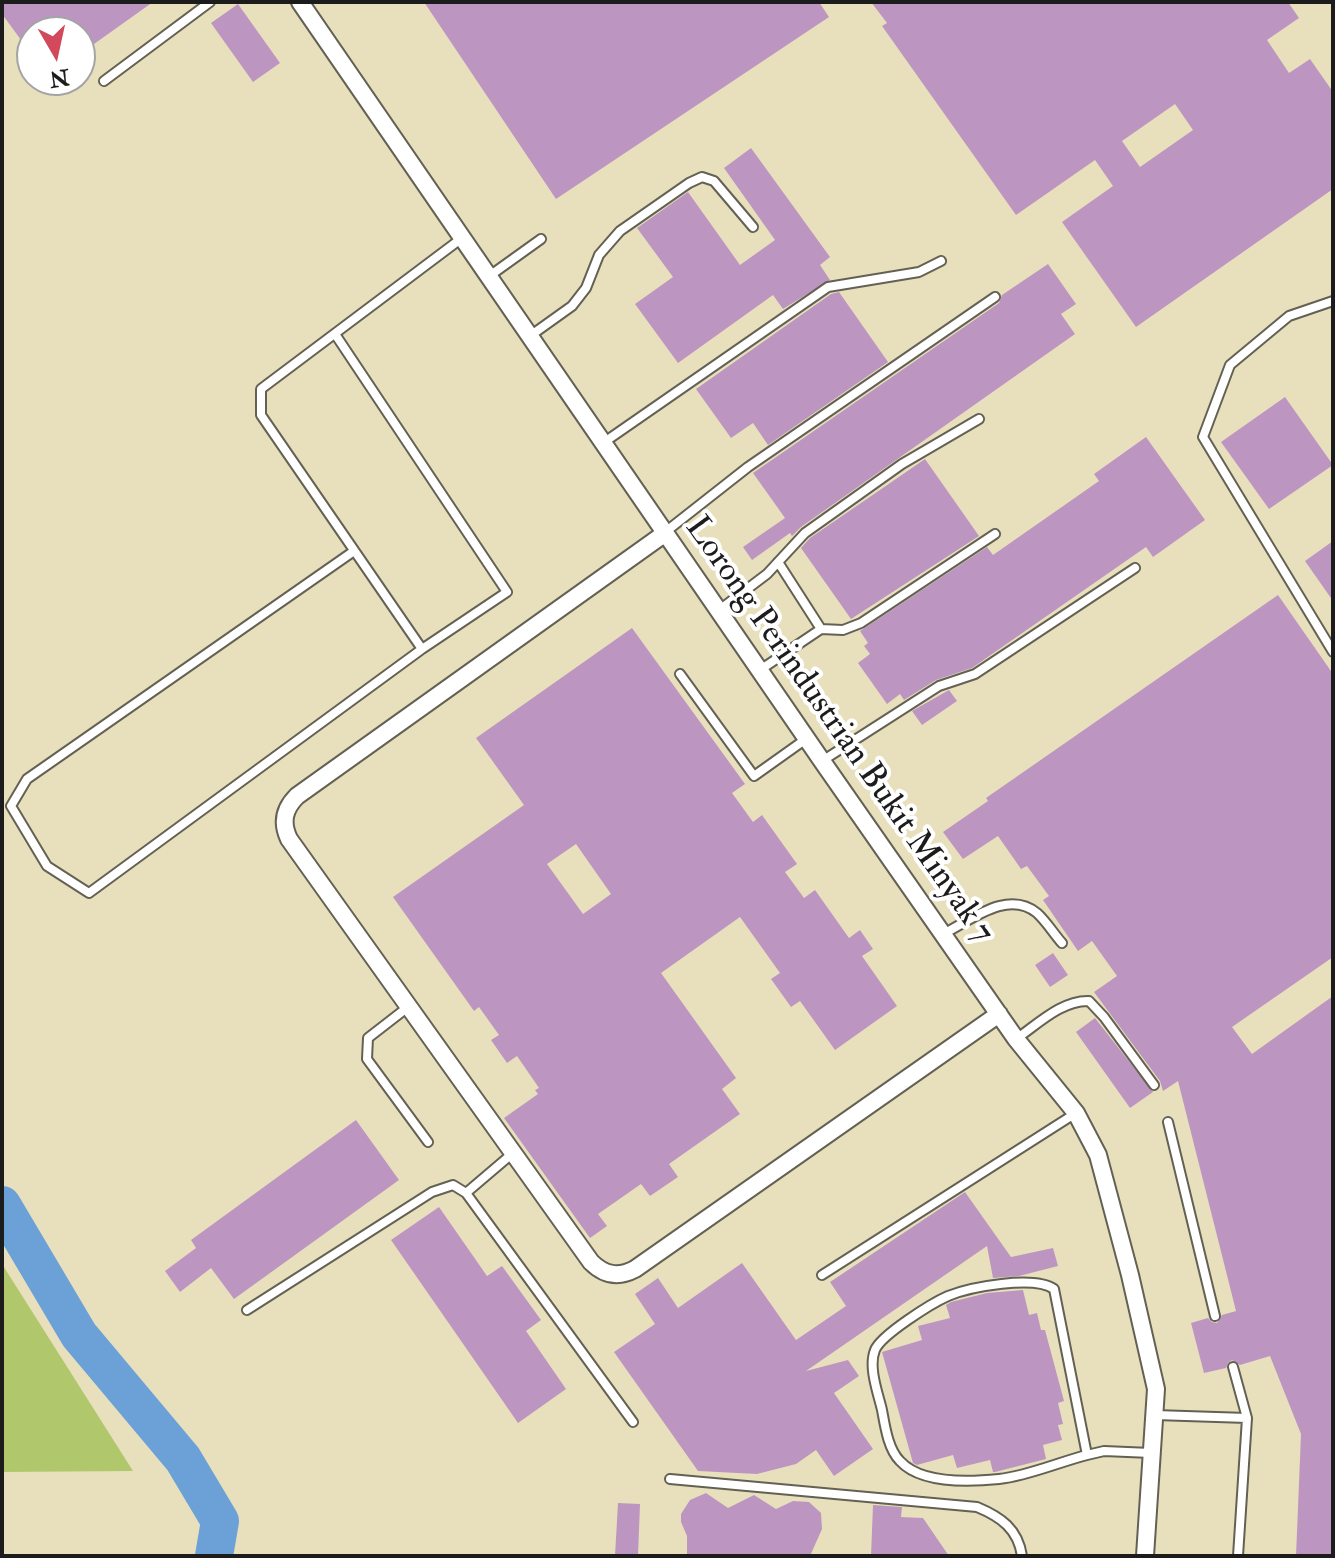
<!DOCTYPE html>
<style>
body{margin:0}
#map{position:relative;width:1335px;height:1558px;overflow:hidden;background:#e8e0bc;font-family:"IM FELL Double Pica",serif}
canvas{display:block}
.frame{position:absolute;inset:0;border:4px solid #1c1c1c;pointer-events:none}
.north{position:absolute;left:16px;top:16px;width:80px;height:80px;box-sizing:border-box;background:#fff;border:2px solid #a4a4a4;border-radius:50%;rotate:171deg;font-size:22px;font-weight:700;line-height:32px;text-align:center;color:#1c1c1c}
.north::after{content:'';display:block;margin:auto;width:28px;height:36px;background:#d1495b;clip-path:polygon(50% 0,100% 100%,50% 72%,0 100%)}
</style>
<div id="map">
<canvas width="1335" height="1558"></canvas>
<div class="frame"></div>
<div class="north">N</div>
</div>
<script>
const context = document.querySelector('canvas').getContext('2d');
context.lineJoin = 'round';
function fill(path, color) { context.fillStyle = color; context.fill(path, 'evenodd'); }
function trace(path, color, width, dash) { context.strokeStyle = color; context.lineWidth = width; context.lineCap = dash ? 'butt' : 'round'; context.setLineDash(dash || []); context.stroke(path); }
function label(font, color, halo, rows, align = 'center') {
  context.font = font + ' "IM FELL Double Pica",serif'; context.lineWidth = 8; context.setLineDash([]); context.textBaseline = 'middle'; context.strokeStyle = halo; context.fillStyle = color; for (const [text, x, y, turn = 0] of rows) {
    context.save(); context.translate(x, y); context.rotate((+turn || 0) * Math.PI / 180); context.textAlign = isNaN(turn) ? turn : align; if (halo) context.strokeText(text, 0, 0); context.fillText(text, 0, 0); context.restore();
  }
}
fill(new Path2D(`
 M 2,1264 L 133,1471 L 2,1472 Z`), '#b1c76c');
trace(new Path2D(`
 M 2,1205 L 79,1335 L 183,1459 L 220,1521 L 214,1556`), '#6ca1d8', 38);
fill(new Path2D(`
 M 2,2 L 153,2 L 80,54 L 80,32 L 32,32 L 32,55 L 2,14 Z
 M 424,2 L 819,2 L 829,17 L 556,199 Z
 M 871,2 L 1288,2 L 1299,18 L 1267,40 L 1289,73 L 1310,59 L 1333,92 L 1333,189 L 1136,327 L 1062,222 L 1113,186 L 1095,160 L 1016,215 L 882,26 L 887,23 ZM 1175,104 L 1193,130 L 1140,167 L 1122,141 Z
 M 238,4 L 280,63 L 253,82 L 211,23 Z
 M 751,148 L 830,257 L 820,265 L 830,280 L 783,309 L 773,295 L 678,363 L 635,304 L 673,277 L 637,228 L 688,192 L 740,265 L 775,240 L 724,168 Z
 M 1048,264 L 1076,304 L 1061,314 L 1075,334 L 801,527 L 792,536 L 790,533 L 752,560 L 743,547 L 785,518 L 753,473 L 999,303 L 1002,295 Z
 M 839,292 L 888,362 L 768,445 L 753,423 L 731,438 L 696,389 L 831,294 Z
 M 1285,397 L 1333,465 L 1269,509 L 1221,442 Z
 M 1146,437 L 1205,520 L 1153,557 L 1146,547 L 972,668 L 936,680 L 904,700 L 900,694 L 887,704 L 858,663 L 870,654 L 864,646 L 868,643 L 860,631 L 987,547 L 993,555 L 1099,481 L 1094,474 Z
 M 925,459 L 979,536 L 851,619 L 801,548 L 810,538 Z
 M 1333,541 L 1333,601 L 1305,561 Z
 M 1278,595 L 1333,674 L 1333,957 L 1232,1027 L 1252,1054 L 1333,996 L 1333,1556 L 1296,1556 L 1301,1434 L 1270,1356 L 1240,1365 L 1232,1360 L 1228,1363 L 1226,1368 L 1204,1373 L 1191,1323 L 1208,1318 L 1212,1322 L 1217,1323 L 1222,1315 L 1236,1311 L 1178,1081 L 1163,1091 L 1160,1081 L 1094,992 L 1117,976 L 1092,941 L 1078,951 L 1043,900 L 1049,896 L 1027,866 L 1021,869 L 998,836 L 963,859 L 943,832 L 988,801 L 986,798 Z
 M 632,628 L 745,784 L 732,793 L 753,822 L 762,815 L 797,864 L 785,872 L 804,898 L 815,890 L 849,938 L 860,930 L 873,949 L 862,956 L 897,1006 L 835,1050 L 800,1001 L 791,1007 L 771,979 L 780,973 L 740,917 L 661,973 L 736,1078 L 722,1089 L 740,1114 L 669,1164 L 678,1177 L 650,1196 L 641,1184 L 598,1214 L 607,1226 L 590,1238 L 504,1118 L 538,1094 L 535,1090 L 539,1088 L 517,1056 L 507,1063 L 491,1040 L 499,1035 L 479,1007 L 474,1011 L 393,897 L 524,805 L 476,738 ZM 576,844 L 611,894 L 583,914 L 547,864 Z
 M 949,690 L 957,701 L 922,725 L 912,711 Z
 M 1053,953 L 1068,975 L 1050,987 L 1035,965 Z
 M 1095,1018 L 1153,1092 L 1130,1108 L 1076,1032 Z
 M 356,1120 L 399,1180 L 234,1299 L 211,1268 L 180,1292 L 165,1271 L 196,1248 L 191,1240 Z
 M 965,1192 L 1011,1257 L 1053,1248 L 1058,1266 L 1019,1276 L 993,1278 L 987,1246 L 806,1371 L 848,1360 L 859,1376 L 834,1393 L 873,1449 L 834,1476 L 816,1450 L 796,1464 L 757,1474 L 698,1471 L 614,1352 L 655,1324 L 635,1294 L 658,1278 L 678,1308 L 742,1263 L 796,1340 L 846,1306 L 830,1282 Z
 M 439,1207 L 487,1276 L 502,1266 L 541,1320 L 526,1331 L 566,1389 L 518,1423 L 391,1240 Z
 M 1023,1290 L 1029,1315 L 1037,1313 L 1041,1330 L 1045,1330 L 1064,1401 L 1058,1403 L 1063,1424 L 1058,1425 L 1062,1440 L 1043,1445 L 1046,1459 L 995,1472 L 993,1472 L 990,1460 L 957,1468 L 953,1455 L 917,1465 L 913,1463 L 882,1352 L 922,1340 L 918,1326 L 950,1318 L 946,1305 L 951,1302 L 987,1293 Z
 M 706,1493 L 728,1508 L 754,1495 L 776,1509 L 793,1501 L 809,1502 L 821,1513 L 822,1529 L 810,1556 L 687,1556 L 687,1536 L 681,1522 L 681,1514 L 690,1500 Z
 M 618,1503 L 640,1504 L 638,1556 L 615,1556 Z
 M 873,1505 L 902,1507 L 901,1517 L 923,1518 L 949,1556 L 871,1556 Z`), '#bc96c1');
const service = new Path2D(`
 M 104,81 L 210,2
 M 488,277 L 541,239
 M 1333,301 L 1289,316 L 1230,365 L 1203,437 L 1333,652
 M 335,334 L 507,592 L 422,649 L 89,893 L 47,866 L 11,806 L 27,779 L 354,551
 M 530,336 L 572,306 L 586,288 L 599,255 L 620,231 L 689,183 L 702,177 L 714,181 L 753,227
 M 603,443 L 828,287 L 919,272 L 941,261
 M 664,533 L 748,467 L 995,297
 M 778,562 L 821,629
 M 718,611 L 767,574 L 805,533 L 902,464 L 979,419
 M 422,649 L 261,415 L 261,389 L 462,238
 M 760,670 L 821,629 L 843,630 L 861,623 L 995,534
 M 680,674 L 754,776 L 806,739
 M 822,761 L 939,686 L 975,674 L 1135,568
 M 943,934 C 971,920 1008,889 1037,913 C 1046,921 1054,934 1062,943
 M 408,1007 L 368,1038 L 367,1059 L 428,1142
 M 1016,1039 C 1038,1024 1062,1000 1089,1001 L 1104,1017 L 1154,1085
 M 1168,1122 L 1215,1316
 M 466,1193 L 633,1422
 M 822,1275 L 1076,1113
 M 247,1310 L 432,1192 L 453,1185 L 466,1193 L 513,1153
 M 1233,1367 L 1247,1418 L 1238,1556
 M 1155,1415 L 1247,1418
 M 1087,1455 C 1059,1462 1028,1476 999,1479 C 970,1482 921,1484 900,1461 C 888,1449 885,1426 882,1410 C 878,1393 868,1367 875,1350 C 881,1335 932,1303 948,1296 C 970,1287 1034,1275 1054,1289 L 1087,1455 L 1104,1451 L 1151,1453
 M 670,1479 L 977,1507 C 1001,1517 1018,1529 1022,1556`);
const minor = new Path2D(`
 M 300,2 L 822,761 L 1016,1039 L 1076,1113 L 1098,1155 L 1130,1275 L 1156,1389 L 1145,1556
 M 664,534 L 297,796 C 284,809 281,822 289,839 L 591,1262 C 604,1275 618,1278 635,1269 L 999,1014`);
trace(service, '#636154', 12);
trace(minor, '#636154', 20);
trace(service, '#fff', 8);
trace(minor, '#fff', 16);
label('34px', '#1c1c1c', '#fff', [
 ["Lorong Perindustrian Bukit Minyak 7",838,731,55]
]);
</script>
